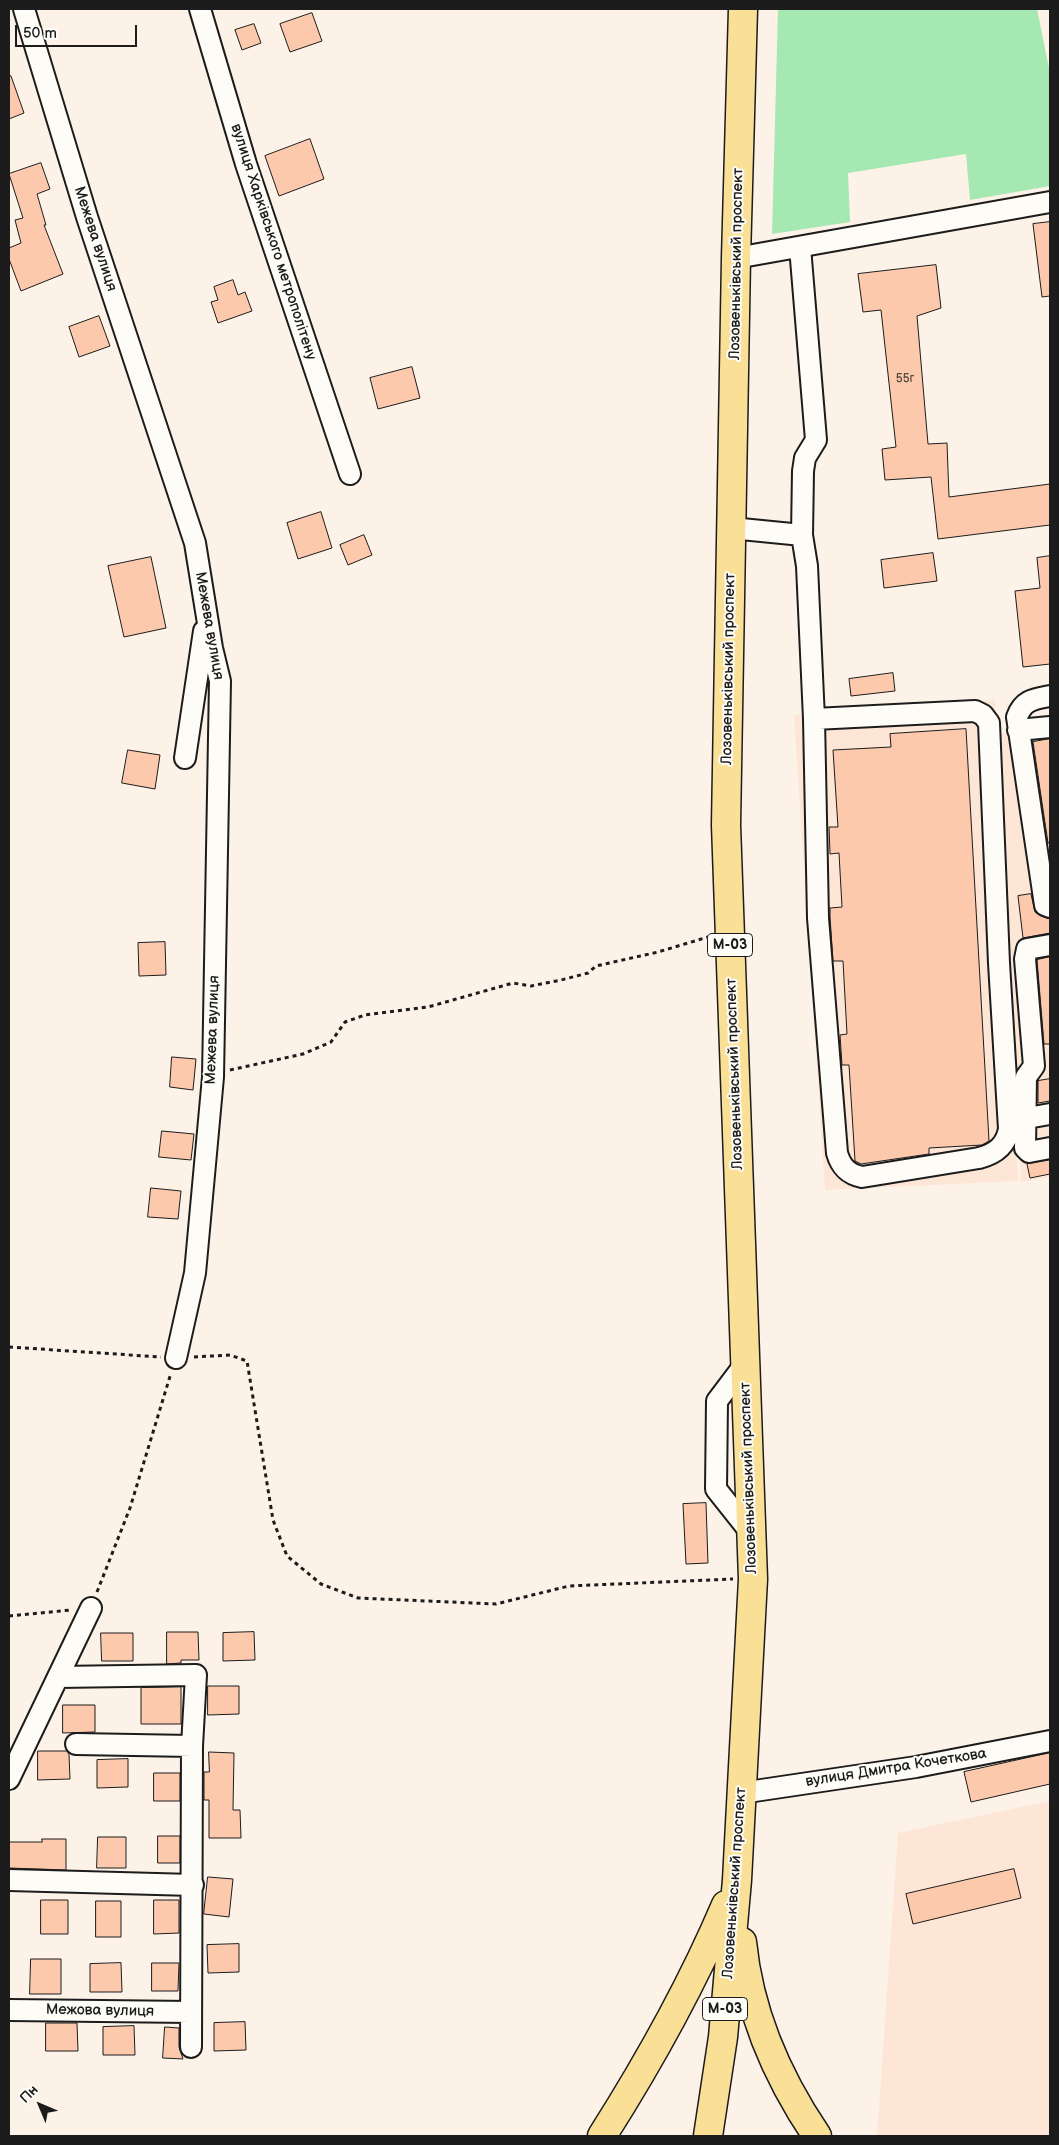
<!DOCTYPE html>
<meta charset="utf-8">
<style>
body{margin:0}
#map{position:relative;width:1059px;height:2145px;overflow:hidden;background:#fdf2e8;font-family:"Balsamiq Sans",sans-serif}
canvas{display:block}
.frame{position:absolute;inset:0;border:10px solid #1c1c1c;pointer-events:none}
.north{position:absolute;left:15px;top:2080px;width:50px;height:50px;-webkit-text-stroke:4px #fdfcf7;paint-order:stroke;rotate:315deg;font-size:14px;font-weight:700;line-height:20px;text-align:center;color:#1c1c1c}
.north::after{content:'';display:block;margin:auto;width:18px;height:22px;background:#1c1c1c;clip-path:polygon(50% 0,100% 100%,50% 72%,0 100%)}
.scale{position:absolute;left:15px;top:25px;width:122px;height:22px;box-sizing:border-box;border:2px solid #1c1c1c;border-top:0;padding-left:6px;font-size:15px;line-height:18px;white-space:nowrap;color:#1c1c1c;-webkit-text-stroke:4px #fdfcf7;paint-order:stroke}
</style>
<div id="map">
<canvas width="1059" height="2145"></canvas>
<div class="frame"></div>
<div class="north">Пн</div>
<div class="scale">50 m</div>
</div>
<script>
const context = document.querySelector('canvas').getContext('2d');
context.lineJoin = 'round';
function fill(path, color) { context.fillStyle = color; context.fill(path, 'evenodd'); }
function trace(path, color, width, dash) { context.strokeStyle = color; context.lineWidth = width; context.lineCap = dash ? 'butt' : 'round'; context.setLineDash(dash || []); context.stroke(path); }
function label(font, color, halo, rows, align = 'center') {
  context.font = font + ' "Balsamiq Sans",sans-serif'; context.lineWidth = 4; context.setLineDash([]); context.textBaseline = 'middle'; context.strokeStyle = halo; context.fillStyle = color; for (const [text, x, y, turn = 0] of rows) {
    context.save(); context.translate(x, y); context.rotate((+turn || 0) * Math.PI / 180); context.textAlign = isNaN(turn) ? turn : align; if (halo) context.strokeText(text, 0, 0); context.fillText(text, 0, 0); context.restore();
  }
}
fill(new Path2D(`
 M 995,700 L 1018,1181 L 825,1190 L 794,715 Z
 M 1050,727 L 1050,1177 L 1021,1182 L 999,734 Z
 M 1050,1801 L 1050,2136 L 877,2136 L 898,1833 Z`), '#fde6d6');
fill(new Path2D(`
 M 778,9 L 1037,9 L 1050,73 L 1050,186 L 970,200 L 966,154 L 848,173 L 850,222 L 772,234 Z`), '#a5e8b2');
const building = new Path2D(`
 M 312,13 L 322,41 L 290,52 L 280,24 Z
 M 254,24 L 261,43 L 242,50 L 235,30 Z
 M 11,76 L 24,113 L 9,119 L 9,77 Z
 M 310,139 L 324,179 L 279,196 L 265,156 Z
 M 41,163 L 50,189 L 37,194 L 46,225 L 44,225 L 63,274 L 21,291 L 9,259 L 9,248 L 21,243 L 15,220 L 23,218 L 9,174 Z
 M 1050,222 L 1050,296 L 1042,297 L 1033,224 Z
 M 936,265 L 941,308 L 917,316 L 928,444 L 947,443 L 949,497 L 1050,484 L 1050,525 L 938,539 L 931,477 L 885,480 L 882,449 L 896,447 L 881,310 L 863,312 L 858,274 Z
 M 233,280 L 238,295 L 245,292 L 252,311 L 218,323 L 211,302 L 218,300 L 214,287 Z
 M 99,316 L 110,346 L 79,357 L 69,327 Z
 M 412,367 L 420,398 L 378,409 L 370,378 Z
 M 321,512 L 332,548 L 298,559 L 287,523 Z
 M 364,535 L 372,555 L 348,565 L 340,545 Z
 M 933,553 L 937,581 L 884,588 L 881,560 Z
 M 1050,556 L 1050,664 L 1023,667 L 1015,591 L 1040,588 L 1037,558 Z
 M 151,557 L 166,628 L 124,637 L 108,566 Z
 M 893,673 L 895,691 L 851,696 L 849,679 Z
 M 966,729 L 989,1141 L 982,1145 L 929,1148 L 929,1154 L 861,1164 L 855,1161 L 849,1065 L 842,1065 L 840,1035 L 847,1034 L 843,961 L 833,961 L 830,917 L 830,908 L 842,907 L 839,853 L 830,854 L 829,827 L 838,827 L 833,750 L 891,747 L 890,734 Z
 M 1050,739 L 1050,843 L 1048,843 L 1033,742 Z
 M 128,750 L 160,755 L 155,789 L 122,783 Z
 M 1031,894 L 1035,912 L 1041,916 L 1050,919 L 1050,933 L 1023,938 L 1018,896 Z
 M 165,942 L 166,975 L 139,976 L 138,943 Z
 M 1050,957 L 1050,1044 L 1044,1044 L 1037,960 Z
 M 172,1057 L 196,1059 L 193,1090 L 170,1087 Z
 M 1050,1079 L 1050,1101 L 1038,1103 L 1038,1081 Z
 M 162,1131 L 194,1134 L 191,1160 L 159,1157 Z
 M 1050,1160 L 1050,1174 L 1030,1178 L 1027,1164 Z
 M 151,1188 L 181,1191 L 178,1219 L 148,1217 Z
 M 706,1503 L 708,1563 L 686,1564 L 683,1504 Z
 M 167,1632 L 198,1632 L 199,1660 L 181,1660 L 181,1663 L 167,1664 Z
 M 254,1632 L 255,1660 L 223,1661 L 223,1633 Z
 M 101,1633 L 133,1633 L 133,1661 L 102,1661 Z
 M 208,1686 L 239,1686 L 239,1714 L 208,1715 Z
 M 181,1687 L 181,1724 L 141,1724 L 141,1688 Z
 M 63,1705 L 95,1705 L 95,1732 L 63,1733 Z
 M 38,1751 L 67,1751 L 69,1754 L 70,1779 L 38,1780 Z
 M 209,1752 L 234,1753 L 233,1810 L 240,1810 L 241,1838 L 209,1838 L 209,1800 L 204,1800 L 204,1772 L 209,1772 Z
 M 1050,1753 L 1050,1784 L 971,1802 L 964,1772 Z
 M 128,1759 L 128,1787 L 97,1788 L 97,1760 Z
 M 154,1773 L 180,1773 L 180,1801 L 154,1801 Z
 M 158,1836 L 180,1836 L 180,1863 L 158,1863 Z
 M 98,1837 L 126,1837 L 126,1868 L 97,1868 Z
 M 42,1839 L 66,1839 L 66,1870 L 9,1868 L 9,1842 L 42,1842 Z
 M 1014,1869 L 1021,1898 L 913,1924 L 906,1894 Z
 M 208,1877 L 233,1879 L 229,1917 L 204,1914 Z
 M 41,1900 L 68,1900 L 68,1934 L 41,1934 Z
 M 154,1900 L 179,1900 L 179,1933 L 154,1934 Z
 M 96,1901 L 121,1901 L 121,1937 L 96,1937 Z
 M 239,1944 L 239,1972 L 208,1973 L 207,1945 Z
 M 31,1959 L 61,1959 L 61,1994 L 30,1994 Z
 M 121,1963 L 122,1992 L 90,1992 L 90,1964 Z
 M 152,1963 L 179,1963 L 178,1991 L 152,1991 Z
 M 245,2022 L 246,2050 L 214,2051 L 214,2023 Z
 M 46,2023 L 77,2023 L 78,2051 L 46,2051 Z
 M 134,2026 L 135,2055 L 103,2055 L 103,2027 Z
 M 165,2027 L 179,2028 L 179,2047 L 183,2059 L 163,2058 Z`);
fill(building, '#fcc9ad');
trace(building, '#1c1c1c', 1);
const minor = new Path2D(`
 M 24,9 L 87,217 L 195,543 L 212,648 L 220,681 L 213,1077 L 195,1273 L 176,1358
 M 200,9 L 246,164 L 350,474
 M 800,247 L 816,440 L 805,458 L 803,471 L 802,535 L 807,566 L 814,719 L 818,918 L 837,1153 C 841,1167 848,1174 862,1177 L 979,1158 C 995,1154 1006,1146 1009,1129 L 999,963 L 989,723 L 983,715 L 975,711 L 814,719
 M 736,258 L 1050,202
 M 731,528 L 802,535
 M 1050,696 C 1034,699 1023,700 1017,717 L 1045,905 L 1050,907
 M 1018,730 L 1050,727
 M 185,758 L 204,631
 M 1050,945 L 1027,949 L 1025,959 L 1034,1066 L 1026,1077 L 1025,1148 L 1029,1152 L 1050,1148
 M 1027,1118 L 1050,1114
 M 745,1364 L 717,1401 L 716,1489 L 751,1533
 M 58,1677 L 196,1675 L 192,1746 L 191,2047
 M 76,1744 L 192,1746
 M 9,1779 L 91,1608
 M 741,1793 L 916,1767 L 1050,1741
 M 9,1880 L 193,1885
 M 9,2010 L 191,2012`);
const highway = new Path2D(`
 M 742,1942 C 749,2013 777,2077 817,2136
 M 602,2136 C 649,2062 692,1985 726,1905
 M 708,2136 L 723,2037 L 737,1880 L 753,1579 L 726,825 L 736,258 L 743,9`);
trace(minor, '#1c1c1c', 24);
trace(highway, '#1c1c1c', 31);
trace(new Path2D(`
 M 230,1070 L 303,1054 L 331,1042 L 345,1022 L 365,1015 L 428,1007 L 513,983 L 531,986 L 561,980 L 588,973 L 596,966 L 658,952 L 708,937
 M 9,1347 L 161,1357
 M 194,1357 L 230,1355 L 247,1361 L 273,1520 L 287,1556 L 321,1584 L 358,1598 L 496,1604 L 569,1586 L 733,1579
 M 97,1592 L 130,1508 L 171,1373
 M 9,1616 L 71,1610`), '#1c1c1c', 3, [4, 4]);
trace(minor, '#fdfcf7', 20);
trace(highway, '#fadf96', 28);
label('12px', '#544740', null, [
 ["55г",905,379]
]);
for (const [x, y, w] of [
 [730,945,45],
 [725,2009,45]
]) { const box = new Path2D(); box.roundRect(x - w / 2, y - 11.5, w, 23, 4); context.fillStyle = '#fdfcf7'; context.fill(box); trace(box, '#1c1c1c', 1); }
label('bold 14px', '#1c1c1c', null, [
 ["М-03",730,945],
 ["М-03",725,2009]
]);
label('15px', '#1c1c1c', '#fdfcf7', [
 ["Межева вулиця",95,239,72],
 ["вулиця Харківського метрополітену",273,242,72],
 ["Лозовеньківський проспект",737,264,-89],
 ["Межева вулиця",209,626,80],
 ["Лозовеньківський проспект",729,669,-89],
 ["Межева вулиця",213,1030,-88],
 ["Лозовеньківський проспект",735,1074,-92],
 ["Лозовеньківський проспект",749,1478,-92],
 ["вулиця Дмитра Кочеткова",896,1768,-9],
 ["Лозовеньківський проспект",735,1883,-86],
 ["Межова вулиця",100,2011,1]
]);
</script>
